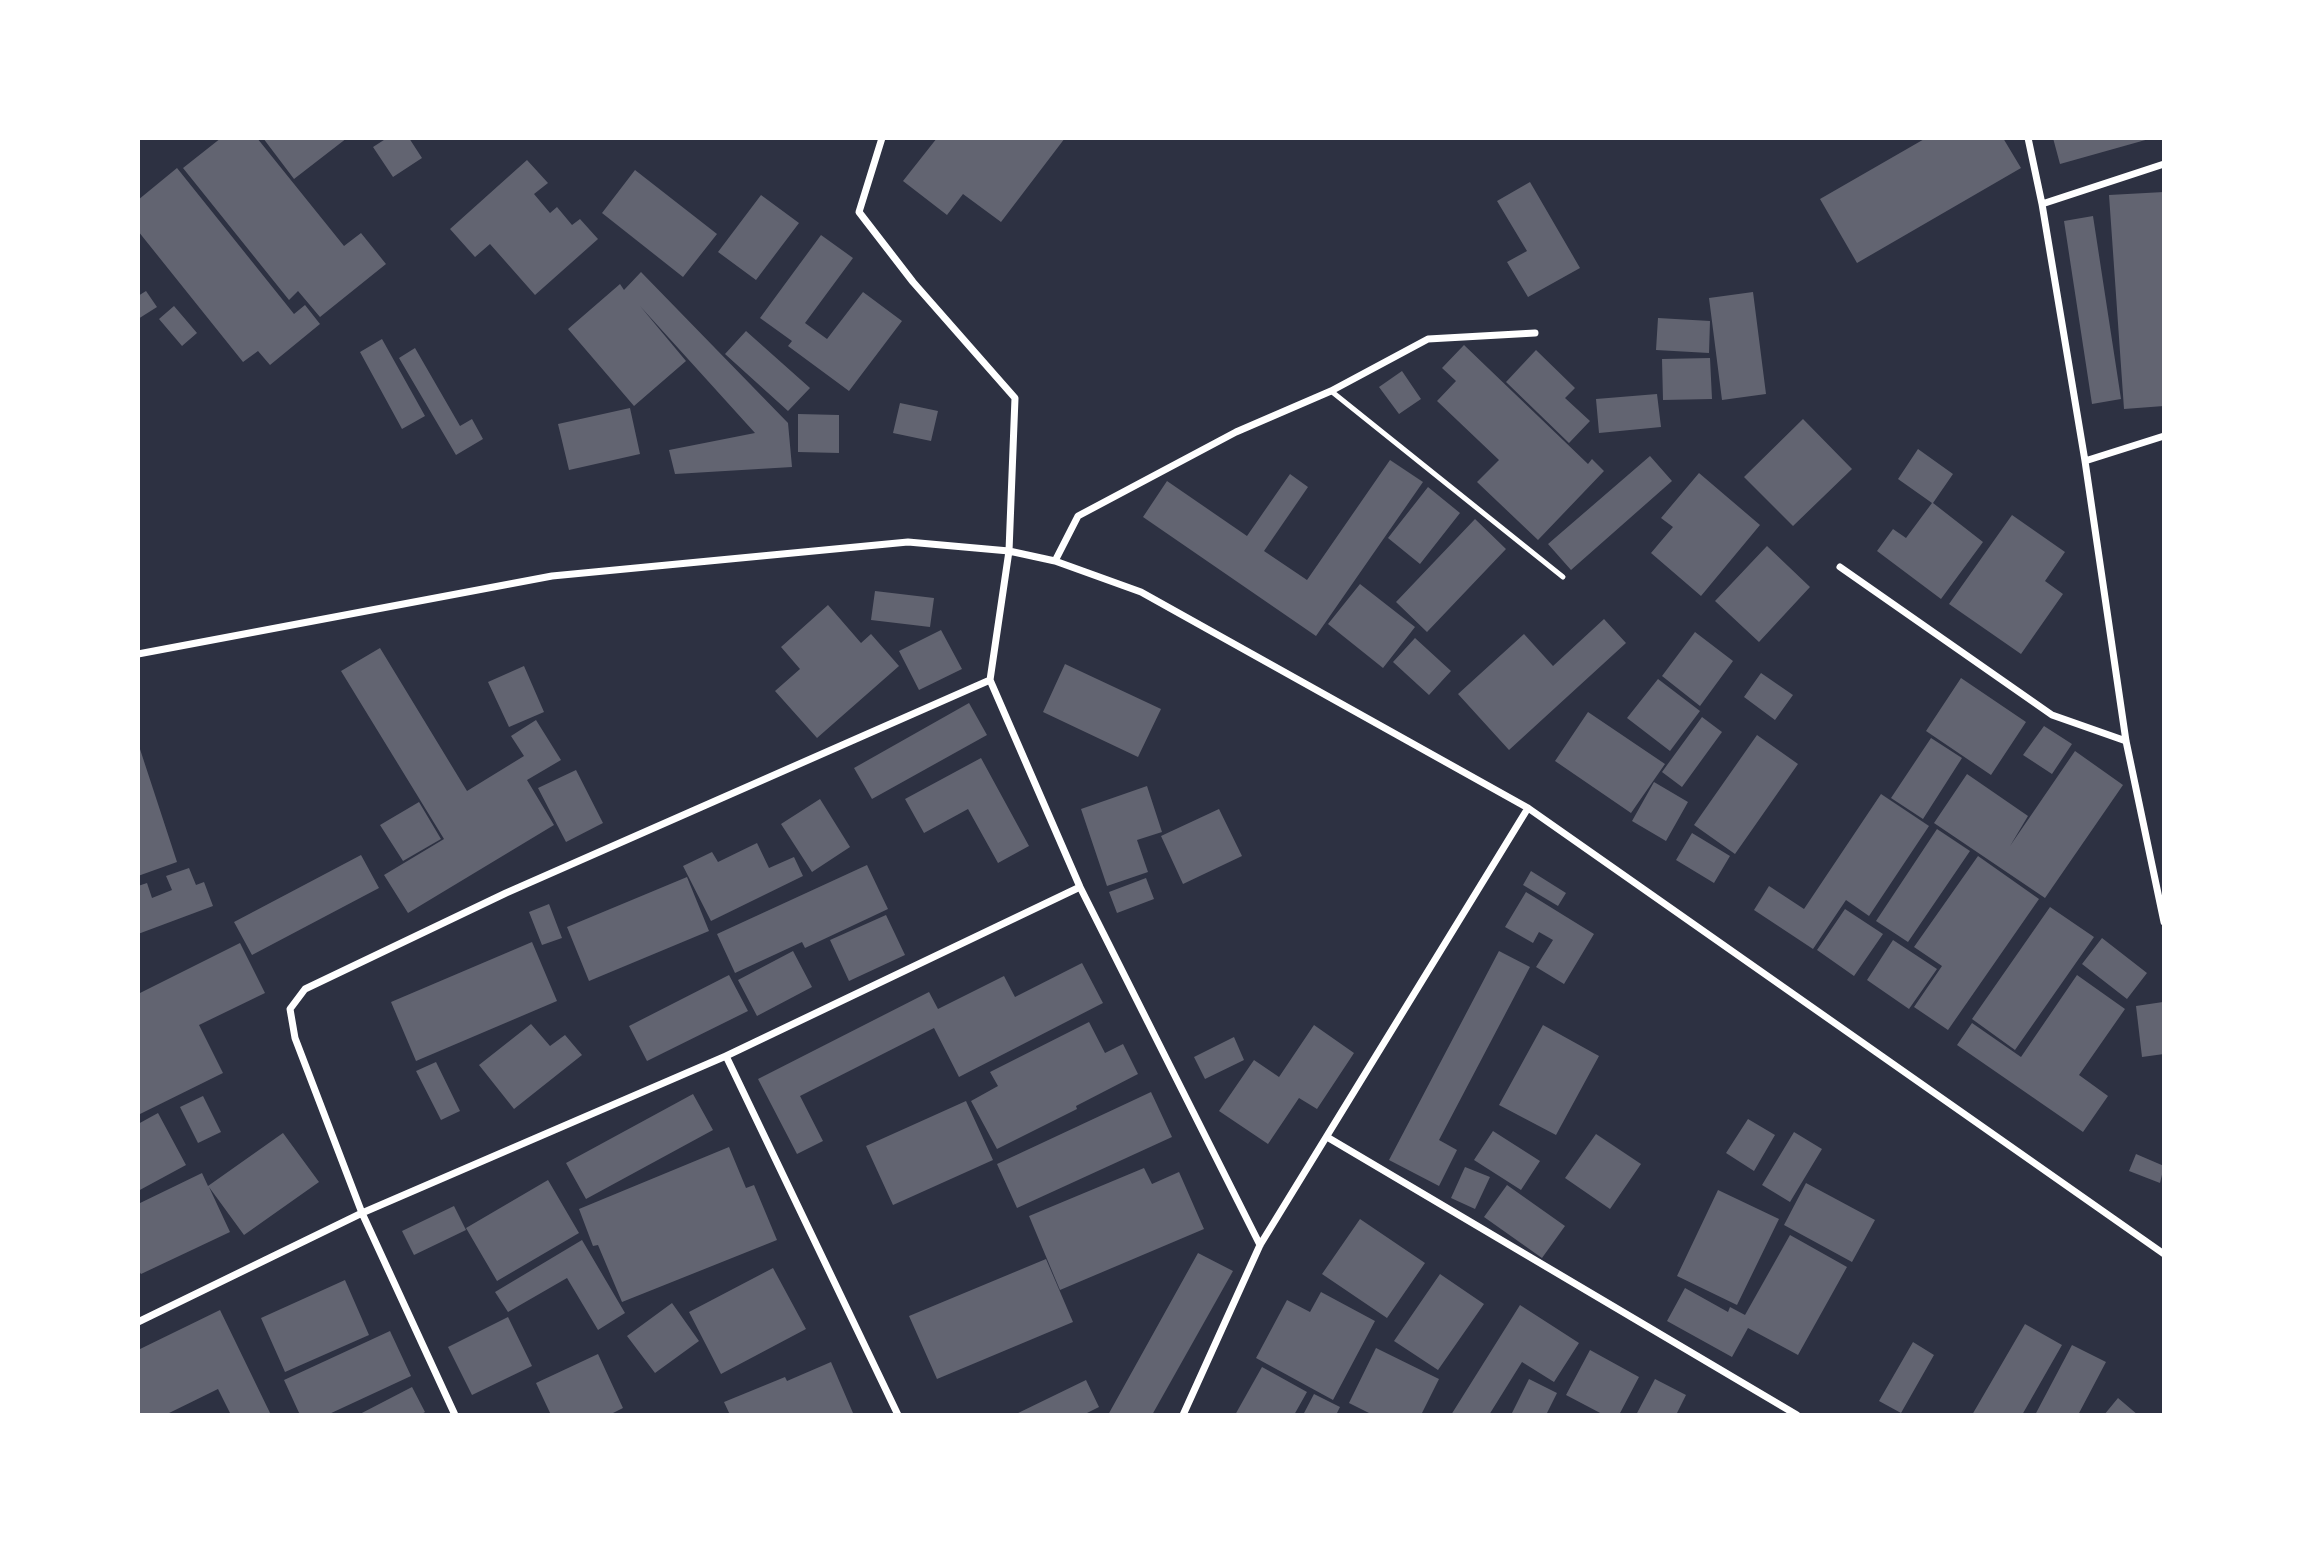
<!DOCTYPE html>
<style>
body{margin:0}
#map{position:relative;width:2302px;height:1553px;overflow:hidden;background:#2d3142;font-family:"Source Serif 4",serif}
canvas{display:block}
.frame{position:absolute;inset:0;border:140px solid #fff;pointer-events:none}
</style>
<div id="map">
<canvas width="2302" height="1553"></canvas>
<div class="frame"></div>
</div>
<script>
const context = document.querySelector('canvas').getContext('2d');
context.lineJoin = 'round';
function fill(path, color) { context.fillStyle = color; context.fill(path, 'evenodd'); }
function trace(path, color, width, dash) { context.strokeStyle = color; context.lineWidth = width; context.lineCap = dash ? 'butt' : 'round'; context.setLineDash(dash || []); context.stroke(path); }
fill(new Path2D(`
 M 221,138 L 257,138 L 344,246 L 361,233 L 386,264 L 320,317 L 298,291 L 289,300 L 183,168 Z
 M 263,138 L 347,138 L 294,179 Z
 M 387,138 L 409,138 L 422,158 L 393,177 L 373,147 Z
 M 937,138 L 1065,138 L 1001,222 L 963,194 L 947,215 L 903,181 Z
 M 1926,138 L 2003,138 L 2021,168 L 1857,263 L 1820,199 Z
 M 2053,138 L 2148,138 L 2149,139 L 2060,164 Z
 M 527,160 L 548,183 L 534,194 L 550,213 L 557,207 L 572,225 L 580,219 L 598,239 L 535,295 L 490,244 L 475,257 L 450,229 Z
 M 177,168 L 294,314 L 305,305 L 320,324 L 270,365 L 258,351 L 243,362 L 138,231 L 138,200 Z
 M 635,170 L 717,234 L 683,277 L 602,213 Z
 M 1530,182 L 1580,268 L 1528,297 L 1507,262 L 1527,251 L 1497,201 Z
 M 2164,192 L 2164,406 L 2124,409 L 2109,195 Z
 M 761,195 L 799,223 L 756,280 L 718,252 Z
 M 2093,216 L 2121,399 L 2092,404 L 2064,221 Z
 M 821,235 L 853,258 L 805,323 L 827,339 L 863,292 L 902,321 L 849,391 L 788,346 L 792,341 L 760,318 Z
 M 641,272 L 788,423 L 792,467 L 675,474 L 669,450 L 755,433 L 640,306 L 686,361 L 634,406 L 568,329 L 620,284 L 624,290 Z
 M 146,291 L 157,307 L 138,319 L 138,296 Z
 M 1753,292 L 1766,394 L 1722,400 L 1709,298 Z
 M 174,306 L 197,333 L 182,346 L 159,319 Z
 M 1658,318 L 1710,321 L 1709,353 L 1656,350 Z
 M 746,331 L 810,388 L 788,411 L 725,354 Z
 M 382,339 L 425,416 L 402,429 L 360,352 Z
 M 1464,345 L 1588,464 L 1592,459 L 1604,471 L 1538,540 L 1477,482 L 1499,460 L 1437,401 L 1456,381 L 1442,368 Z
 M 415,348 L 460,426 L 472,419 L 483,439 L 456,455 L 399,358 Z
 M 1536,350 L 1575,388 L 1565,398 L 1590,421 L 1569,443 L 1506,382 Z
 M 1710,358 L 1712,399 L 1663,400 L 1662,359 Z
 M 1402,371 L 1421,399 L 1399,414 L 1379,387 Z
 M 1657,394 L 1661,427 L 1599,433 L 1596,399 Z
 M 900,403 L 938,411 L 931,441 L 893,433 Z
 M 630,408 L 640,454 L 569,470 L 558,424 Z
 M 798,414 L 839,415 L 839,453 L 798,452 Z
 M 1803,419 L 1852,469 L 1793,526 L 1744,477 Z
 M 1918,449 L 1953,474 L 1933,503 L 1983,542 L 1941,599 L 1877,551 L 1893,529 L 1906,538 L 1932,503 L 1898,479 Z
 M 1650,456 L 1672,481 L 1571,570 L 1548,544 Z
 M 1390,460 L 1423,482 L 1316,636 L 1143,517 L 1167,481 L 1247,536 L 1290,474 L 1308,487 L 1264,551 L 1307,580 Z
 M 1699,473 L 1760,525 L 1701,596 L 1651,553 L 1673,527 L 1661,518 Z
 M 1428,487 L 1460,513 L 1420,564 L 1388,538 Z
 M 2012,515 L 2065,552 L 2045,581 L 2063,594 L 2021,654 L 1949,604 Z
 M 1475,519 L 1506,549 L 1427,632 L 1396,602 Z
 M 1767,546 L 1810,587 L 1759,642 L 1715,601 Z
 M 1360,584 L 1415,627 L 1383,668 L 1328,624 Z
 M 875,591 L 934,598 L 930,627 L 871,620 Z
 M 828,605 L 861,643 L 871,634 L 899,666 L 817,738 L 775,691 L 800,669 L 781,647 Z
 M 1604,619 L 1626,643 L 1509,750 L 1458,694 L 1524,634 L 1553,666 Z
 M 941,630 L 962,669 L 919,690 L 899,651 Z
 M 1695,632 L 1733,661 L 1700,706 L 1662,676 Z
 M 1415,638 L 1451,671 L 1429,695 L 1393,662 Z
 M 380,648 L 467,791 L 524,756 L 511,736 L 536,720 L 561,760 L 527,780 L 554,825 L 408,913 L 384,875 L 444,839 L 341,671 Z
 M 1065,664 L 1161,709 L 1138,757 L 1043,712 Z
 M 524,666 L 544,712 L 509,727 L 488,682 Z
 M 1761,673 L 1793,695 L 1775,720 L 1744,697 Z
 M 1961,678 L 2026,722 L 1991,775 L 1926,731 Z
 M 1658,679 L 1700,711 L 1670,751 L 1627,718 Z
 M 969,703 L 987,735 L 872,799 L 854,768 Z
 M 1588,712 L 1665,764 L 1631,813 L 1555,761 Z
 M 1702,717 L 1722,732 L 1682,787 L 1662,772 Z
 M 2044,726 L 2072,744 L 2052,774 L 2023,755 Z
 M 1757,735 L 1798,764 L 1735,854 L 1694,825 Z
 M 1931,738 L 1962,758 L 1923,819 L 1891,798 Z
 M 138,743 L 177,862 L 138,876 Z
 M 2075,751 L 2123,785 L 2045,898 L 1934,823 L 1967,774 L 2028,816 L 2010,846 Z
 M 981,758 L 1029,846 L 998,863 L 968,809 L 924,833 L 905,799 Z
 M 576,770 L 603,823 L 566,842 L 538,788 Z
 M 1654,782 L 1688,802 L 1666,841 L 1632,821 Z
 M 1147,786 L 1162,832 L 1137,840 L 1148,872 L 1107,886 L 1081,809 Z
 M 1881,794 L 1929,826 L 1869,916 L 1846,900 L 1813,949 L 1754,910 L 1769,886 L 1804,909 Z
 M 820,799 L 850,847 L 812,872 L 781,824 Z
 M 419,802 L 441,839 L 403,861 L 380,825 Z
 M 1219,809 L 1242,856 L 1183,884 L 1161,836 Z
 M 1937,829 L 1970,851 L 1908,942 L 1876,921 Z
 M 1692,833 L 1730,856 L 1714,883 L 1676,860 Z
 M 757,843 L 769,868 L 794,857 L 803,876 L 711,921 L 683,866 L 712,852 L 718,862 Z
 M 361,855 L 379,888 L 252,955 L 234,922 Z
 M 1978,856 L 2039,899 L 1948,1030 L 1914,1007 L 1942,966 L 1914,947 Z
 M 867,865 L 888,909 L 805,948 L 802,942 L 735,973 L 717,934 Z
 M 189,868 L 196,885 L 204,882 L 213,906 L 138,934 L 138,886 L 147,883 L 152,898 L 172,890 L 166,876 Z
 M 1531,871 L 1566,893 L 1558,906 L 1523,885 Z
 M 687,877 L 709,931 L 589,981 L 567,927 Z
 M 1146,878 L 1154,899 L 1117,913 L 1109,892 Z
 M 1526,892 L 1594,934 L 1564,984 L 1536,967 L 1553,940 L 1539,932 L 1533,943 L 1505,927 Z
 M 549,904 L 562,938 L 542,945 L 529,912 Z
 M 2050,907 L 2094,937 L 2015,1050 L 1972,1019 Z
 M 1845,909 L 1883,934 L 1854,976 L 1817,950 Z
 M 886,915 L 905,955 L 849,981 L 830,940 Z
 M 2102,938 L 2147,973 L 2127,999 L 2082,964 Z
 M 1893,940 L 1937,969 L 1909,1009 L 1867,980 Z
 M 532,942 L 557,1001 L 416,1061 L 391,1002 Z
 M 240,943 L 265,993 L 199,1025 L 223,1073 L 138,1115 L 138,994 Z
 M 793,951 L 812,987 L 757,1016 L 738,980 Z
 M 1499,951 L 1530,967 L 1439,1140 L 1457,1150 L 1439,1186 L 1389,1160 Z
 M 1082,963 L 1103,1003 L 959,1077 L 934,1028 L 800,1096 L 823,1141 L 797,1154 L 758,1079 L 929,992 L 938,1009 L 1004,976 L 1015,997 Z
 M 729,975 L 748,1011 L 647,1061 L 629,1026 Z
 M 2077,975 L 2125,1009 L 2079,1075 L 2108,1096 L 2083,1132 L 1957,1045 L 1972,1023 L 2021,1057 Z
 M 2163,1002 L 2164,1054 L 2142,1057 L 2136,1006 Z
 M 1089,1022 L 1105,1053 L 1123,1044 L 1138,1074 L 1076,1106 L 1077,1109 L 997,1149 L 971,1101 L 998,1086 L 990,1072 Z
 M 531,1024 L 550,1046 L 565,1035 L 582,1055 L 514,1109 L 479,1065 Z
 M 1314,1025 L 1354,1053 L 1317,1109 L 1299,1098 L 1268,1144 L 1219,1111 L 1254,1060 L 1279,1077 Z
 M 1543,1025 L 1599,1056 L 1556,1135 L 1499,1105 Z
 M 1234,1037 L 1244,1060 L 1205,1079 L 1194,1057 Z
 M 436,1062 L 460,1111 L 441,1120 L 416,1071 Z
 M 1151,1092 L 1172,1137 L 1017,1208 L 997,1164 Z
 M 693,1094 L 713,1130 L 586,1199 L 566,1163 Z
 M 203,1096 L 221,1132 L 198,1143 L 180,1107 Z
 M 966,1101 L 993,1160 L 893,1205 L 866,1146 Z
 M 158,1113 L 186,1165 L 138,1191 L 138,1124 Z
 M 1748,1119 L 1775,1135 L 1754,1171 L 1726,1153 Z
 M 1493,1131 L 1540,1161 L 1521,1190 L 1474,1160 Z
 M 1794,1132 L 1822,1149 L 1790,1202 L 1762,1185 Z
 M 283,1133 L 319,1182 L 244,1235 L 209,1187 L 230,1232 L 141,1274 L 138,1270 L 138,1204 L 202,1173 L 208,1186 Z
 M 1596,1134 L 1641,1164 L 1610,1209 L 1565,1178 Z
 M 729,1147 L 746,1188 L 754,1185 L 777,1240 L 622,1302 L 598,1245 L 593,1246 L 579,1209 Z
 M 2136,1154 L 2164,1166 L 2160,1183 L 2129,1171 Z
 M 1465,1167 L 1490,1177 L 1475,1209 L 1451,1198 Z
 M 1144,1168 L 1152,1184 L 1179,1172 L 1204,1229 L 1060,1290 L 1029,1216 Z
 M 548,1180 L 579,1233 L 497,1281 L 466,1228 Z
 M 1806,1183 L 1875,1220 L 1852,1262 L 1784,1225 Z
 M 1507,1185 L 1565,1226 L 1542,1258 L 1484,1217 Z
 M 1718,1190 L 1779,1219 L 1737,1305 L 1677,1276 Z
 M 454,1206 L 466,1230 L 414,1255 L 402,1231 Z
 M 1360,1219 L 1425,1263 L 1387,1318 L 1322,1274 Z
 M 1790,1235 L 1847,1267 L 1798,1355 L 1748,1328 L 1732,1357 L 1667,1321 L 1685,1288 L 1728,1312 L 1730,1307 L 1745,1315 Z
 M 582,1240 L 625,1313 L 598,1330 L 567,1278 L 508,1312 L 495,1292 Z
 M 1198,1253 L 1233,1271 L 1152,1415 L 1108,1415 Z
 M 1046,1259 L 1073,1322 L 937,1379 L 909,1316 Z
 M 773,1268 L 806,1329 L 721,1374 L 689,1312 Z
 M 1440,1274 L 1484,1304 L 1438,1370 L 1394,1341 Z
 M 345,1280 L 369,1335 L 285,1372 L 261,1318 Z
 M 1321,1292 L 1375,1321 L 1333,1400 L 1256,1358 L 1287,1300 L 1310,1312 Z
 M 672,1303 L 699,1341 L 655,1373 L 627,1336 Z
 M 1520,1305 L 1579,1343 L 1554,1382 L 1522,1362 L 1489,1415 L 1451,1415 Z
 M 220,1310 L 271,1415 L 231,1415 L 218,1389 L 165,1415 L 138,1415 L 138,1350 Z
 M 508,1317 L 532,1366 L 472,1395 L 448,1347 Z
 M 2025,1324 L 2062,1345 L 2022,1415 L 1972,1415 Z
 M 390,1331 L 411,1376 L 327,1415 L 300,1415 L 284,1380 Z
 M 1913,1342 L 1934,1355 L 1901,1413 L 1879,1401 Z
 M 2072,1345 L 2106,1362 L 2078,1415 L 2035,1415 Z
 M 1376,1348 L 1439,1379 L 1421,1415 L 1373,1415 L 1349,1403 Z
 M 1590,1350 L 1639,1377 L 1619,1415 L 1604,1415 L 1566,1395 Z
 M 598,1354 L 623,1408 L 609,1415 L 551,1415 L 536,1383 Z
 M 831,1362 L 853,1413 L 849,1415 L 730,1415 L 724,1402 L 785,1377 L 787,1381 Z
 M 1262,1367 L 1307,1392 L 1294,1415 L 1235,1415 Z
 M 1529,1379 L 1557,1393 L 1546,1415 L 1511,1415 Z
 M 1655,1379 L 1686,1395 L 1676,1415 L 1636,1415 Z
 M 1086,1380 L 1099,1407 L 1083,1415 L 1014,1415 Z
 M 412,1387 L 425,1412 L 420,1415 L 358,1415 Z
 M 1314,1394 L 1340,1407 L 1336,1415 L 1303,1415 Z
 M 2118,1398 L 2138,1415 L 2104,1415 Z`), '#626471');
trace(new Path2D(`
 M 1331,391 L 1563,577`), '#fff', 5);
trace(new Path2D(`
 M 882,138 L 859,212 L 913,282 L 1015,398 L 1009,551 L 990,680
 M 2028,138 L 2042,204 L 2085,461 L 2126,741 L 2164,922
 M 2042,204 L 2164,164
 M 2085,461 L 2164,436
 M 1055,561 L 1078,516 L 1236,432 L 1331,391 L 1428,339 L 1535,333
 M 1840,567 L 2052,715 L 2126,741
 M 138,654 L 552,576 L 908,542 L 1009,551 L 1055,561 L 1141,592 L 1528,808 L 2164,1254
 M 726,1056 L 898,1415
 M 1327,1137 L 1797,1415
 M 138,1322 L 362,1213 L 726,1056 L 1080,887
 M 455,1415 L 362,1213 L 295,1038 L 290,1009 L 305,989 L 506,893 L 990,680 L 1080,887 L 1260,1245
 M 1183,1415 L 1260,1245 L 1528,808`), '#fff', 7);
</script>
